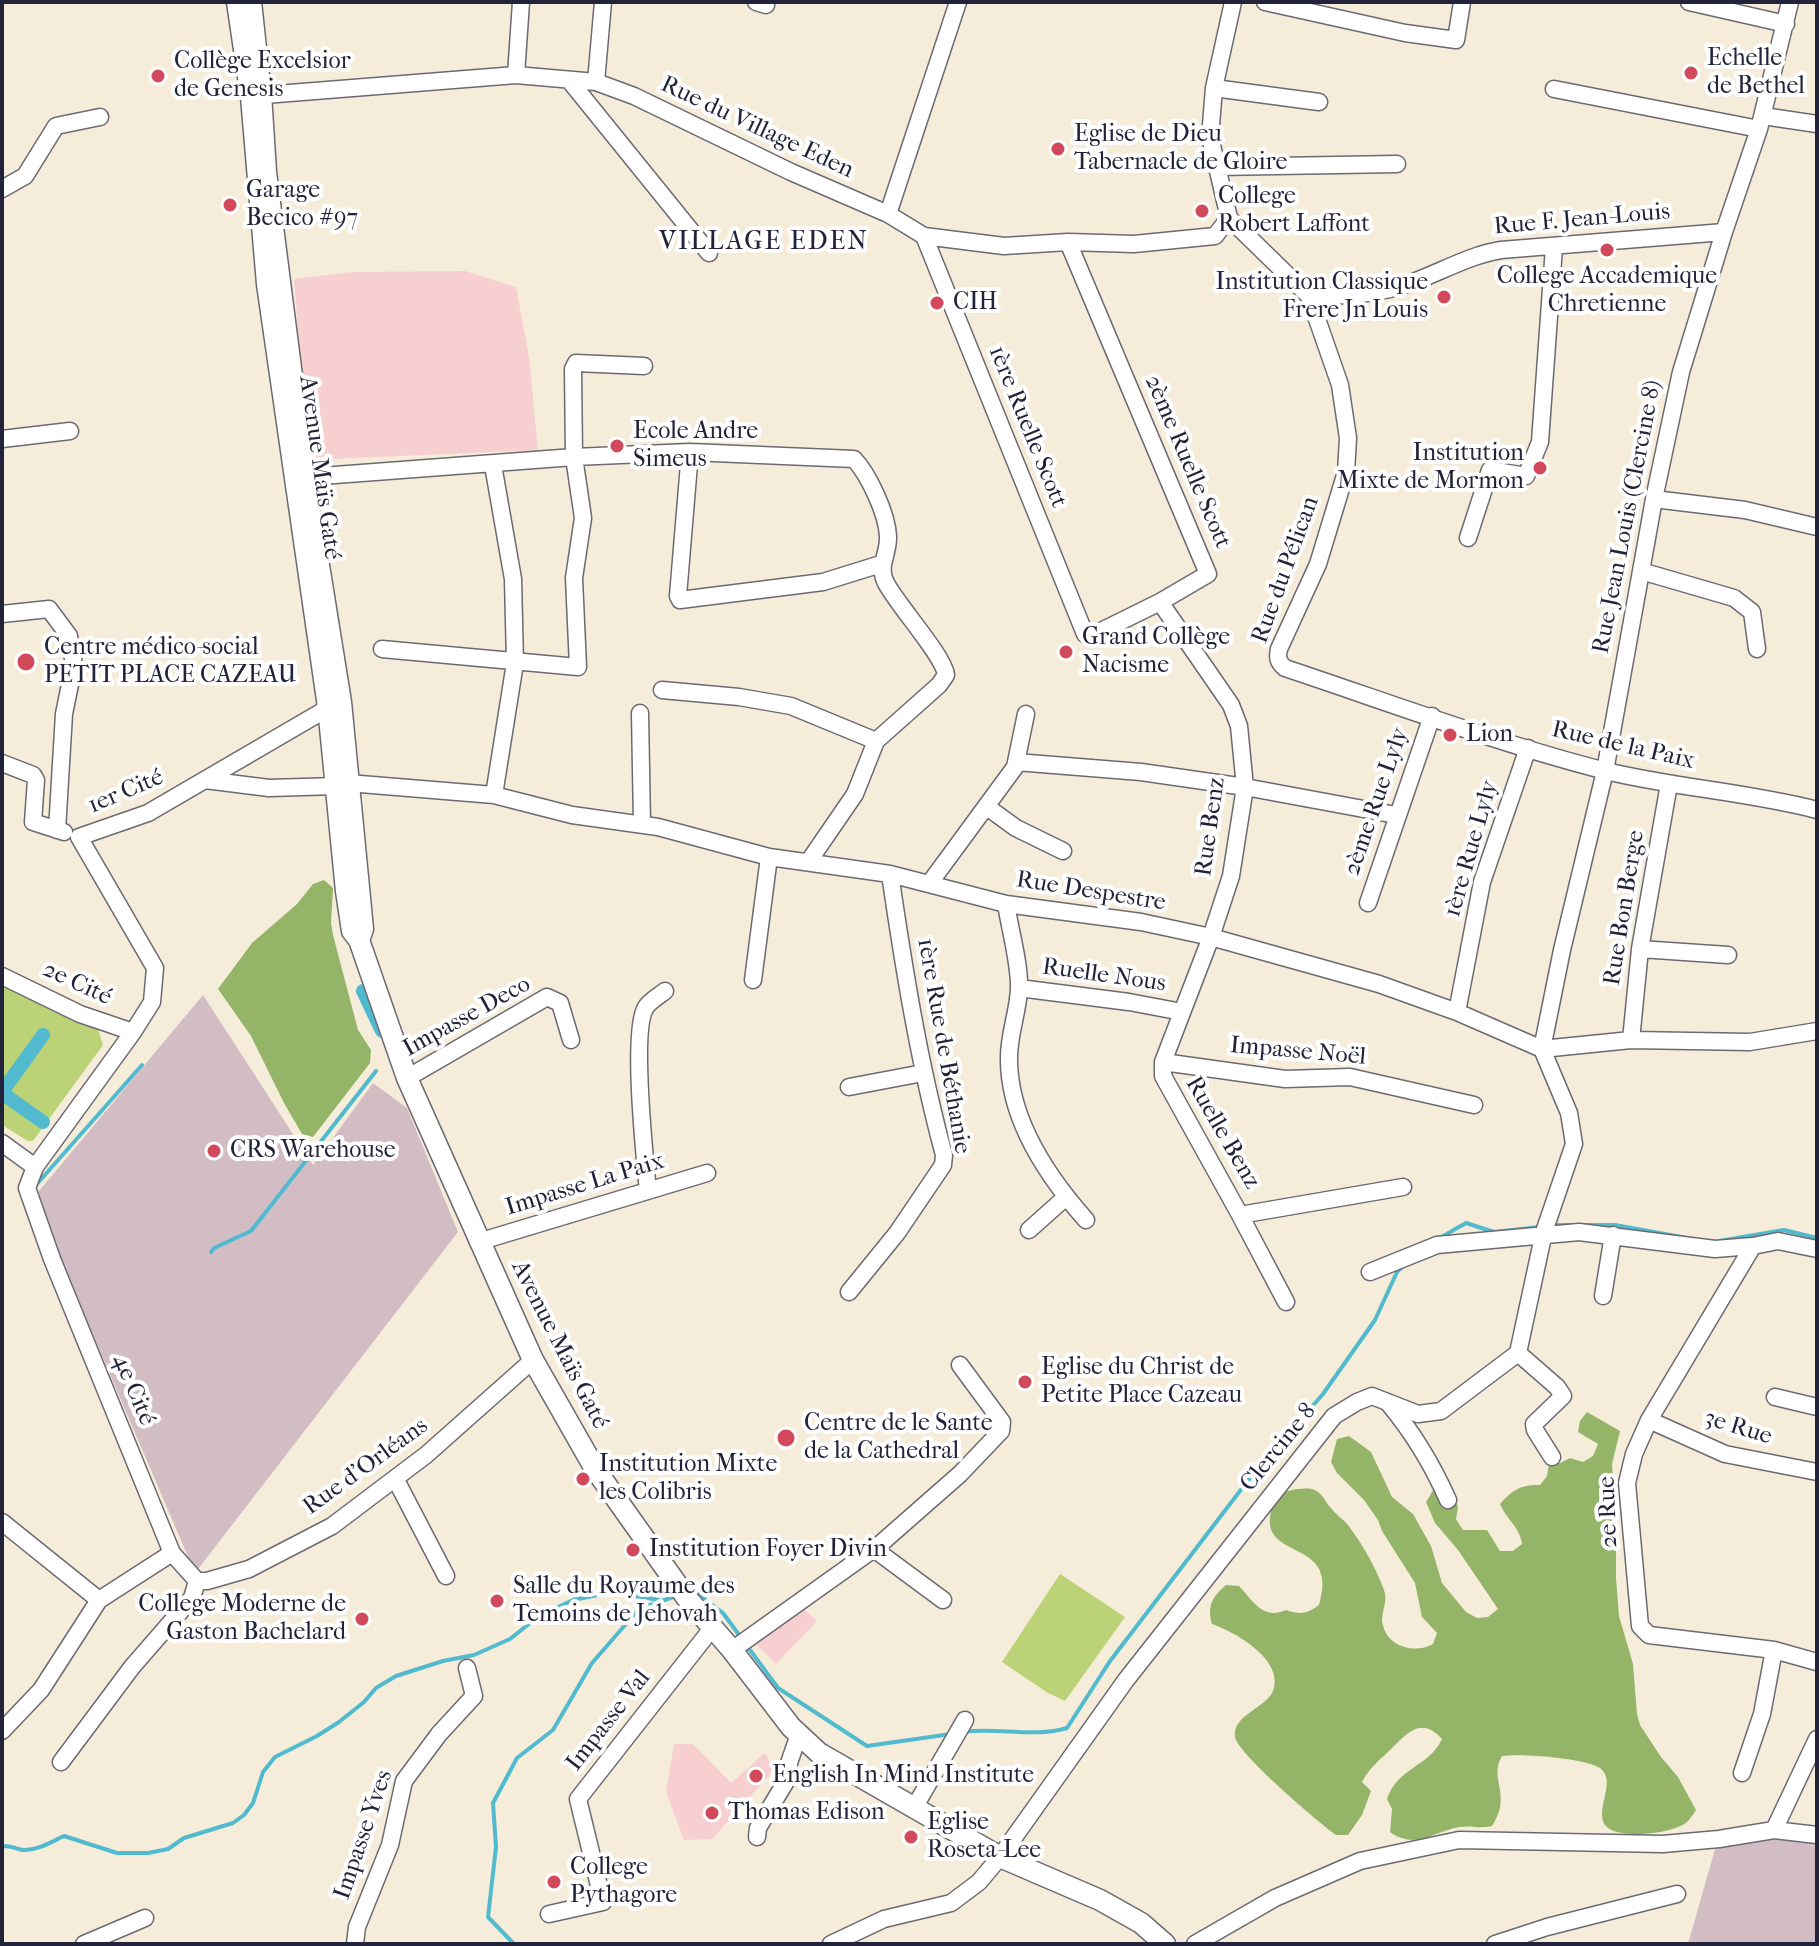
<!DOCTYPE html>
<meta charset="utf-8">
<style>
body{margin:0}
#map{position:relative;width:1819px;height:1946px;overflow:hidden;background:#f5edda;font-family:"IM FELL French Canon",serif}
canvas{display:block}
.frame{position:absolute;inset:0;border:4px solid #22223b;pointer-events:none}
</style>
<div id="map">
<canvas width="1819" height="1946"></canvas>
<div class="frame"></div>
</div>
<script>
const context = document.querySelector('canvas').getContext('2d');
context.lineJoin = 'round';
function fill(path, color) { context.fillStyle = color; context.fill(path, 'evenodd'); }
function trace(path, color, width, dash) { context.strokeStyle = color; context.lineWidth = width; context.lineCap = dash ? 'butt' : 'round'; context.setLineDash(dash || []); context.stroke(path); }
function label(font, color, halo, rows, align = 'center') {
  context.font = font + ' "IM FELL French Canon",serif'; context.lineWidth = 8; context.setLineDash([]); context.textBaseline = 'middle'; context.strokeStyle = halo; context.fillStyle = color; for (const [text, x, y, turn = 0] of rows) {
    context.save(); context.translate(x, y); context.rotate((+turn || 0) * Math.PI / 180); context.textAlign = isNaN(turn) ? turn : align; if (halo) context.strokeText(text, 0, 0); context.fillText(text, 0, 0); context.restore();
  }
}
fill(new Path2D(`
 M 465,271 L 516,287 L 529,357 L 538,450 L 308,460 L 294,279 L 352,272 Z
 M 800,1605 L 817,1621 L 776,1664 L 756,1644 L 769,1630 L 773,1632 Z
 M 674,1744 L 693,1744 L 731,1783 L 765,1753 L 775,1769 L 712,1839 L 684,1840 L 666,1792 Z`), '#f7cfd0');
fill(new Path2D(`
 M 203,995 L 313,1165 L 373,1083 L 407,1108 L 458,1232 L 195,1573 L 34,1197 Z
 M 1817,1828 L 1817,1944 L 1688,1944 L 1715,1849 Z`), '#d2bdc5');
fill(new Path2D(`
 M 2,986 L 98,1029 L 103,1045 L 33,1141 L 28,1141 L 2,1125 Z
 M 1060,1574 L 1125,1617 L 1065,1701 L 1048,1693 L 1002,1662 Z`), '#bbd277');
fill(new Path2D(`
 M 324,880 L 333,888 L 331,923 L 333,935 L 358,1030 L 371,1050 L 370,1063 L 313,1137 L 302,1134 L 284,1103 L 251,1036 L 218,989 L 252,943 L 297,904 L 313,884 Z
 M 1587,1412 L 1620,1431 L 1612,1464 L 1616,1528 L 1616,1578 L 1619,1616 L 1633,1664 L 1637,1714 L 1640,1725 L 1661,1757 L 1678,1777 L 1696,1810 C 1691,1818 1687,1824 1678,1827 C 1663,1834 1609,1841 1603,1821 C 1598,1804 1616,1780 1600,1768 C 1586,1758 1519,1753 1502,1756 C 1488,1780 1513,1794 1492,1826 C 1480,1829 1471,1825 1459,1827 C 1433,1832 1415,1850 1390,1832 L 1392,1809 L 1387,1799 C 1397,1768 1430,1766 1442,1739 C 1420,1714 1405,1736 1388,1752 C 1377,1762 1369,1769 1362,1782 L 1371,1791 L 1362,1815 L 1348,1835 L 1336,1835 C 1319,1823 1237,1753 1235,1737 C 1232,1715 1266,1708 1273,1691 C 1285,1660 1235,1632 1212,1624 C 1207,1606 1212,1597 1226,1585 L 1239,1586 C 1254,1602 1263,1620 1286,1610 C 1300,1615 1307,1614 1319,1605 C 1343,1529 1241,1569 1278,1493 C 1289,1491 1304,1486 1315,1490 C 1323,1494 1325,1502 1331,1508 C 1336,1515 1343,1519 1348,1525 C 1363,1545 1376,1568 1384,1590 C 1388,1602 1382,1609 1382,1620 C 1384,1646 1414,1655 1433,1644 L 1437,1633 L 1422,1617 L 1415,1583 L 1382,1531 L 1378,1520 L 1364,1500 L 1337,1473 L 1331,1462 L 1337,1439 L 1349,1436 L 1371,1452 L 1392,1497 L 1413,1514 L 1431,1546 L 1442,1583 L 1466,1612 L 1477,1618 L 1488,1617 L 1498,1609 L 1458,1550 L 1435,1523 L 1426,1502 L 1438,1482 L 1450,1483 L 1458,1507 L 1456,1519 L 1463,1530 L 1487,1530 L 1500,1551 L 1513,1551 L 1522,1544 C 1520,1527 1506,1519 1500,1504 C 1512,1490 1522,1484 1540,1485 L 1547,1476 L 1549,1464 L 1560,1463 L 1570,1458 L 1583,1462 L 1593,1456 L 1598,1444 L 1578,1432 L 1580,1421 Z`), '#94b468');
trace(new Path2D(`
 M 36,1185 L 142,1065
 M 1553,1225 L 1615,1225 L 1687,1238
 M 1436,1240 L 1466,1223 L 1494,1232 L 1540,1227
 M 1719,1241 L 1784,1230 L 1817,1238
 M 211,1252 L 214,1248 L 251,1231 L 376,1071
 M 695,1592 L 723,1613 L 742,1639
 M 747,1646 L 778,1688 L 867,1746 L 951,1734
 M 963,1732 C 998,1727 1033,1738 1067,1728 L 1110,1661 L 1256,1470 L 1323,1394 L 1375,1320 L 1397,1272 L 1404,1265
 M 2,1846 C 11,1845 15,1849 23,1850 C 37,1851 51,1842 64,1836 L 117,1853 L 148,1853 L 168,1849 L 184,1838 L 233,1823 L 244,1815 L 253,1803 L 263,1772 L 275,1757 L 317,1736 L 339,1722 L 364,1702 L 376,1688 L 396,1676 L 443,1661 L 474,1655 L 510,1639 L 539,1616 L 573,1600 L 613,1592 L 659,1600
 M 514,1944 L 488,1917 L 496,1847 L 493,1803 L 517,1758 L 553,1730 L 592,1663 L 639,1609 L 676,1596`), '#51bace', 4);
trace(new Path2D(`
 M 363,991 L 382,1031
 M 2,1092 L 43,1035
 M 2,1093 L 43,1122`), '#51bace', 14);
const minor = new Path2D(`
 M 756,2 L 766,5
 M 1233,2 L 1214,88 L 1210,137 L 1229,218 L 1309,296 L 1340,385 L 1348,438 L 1346,472 L 1318,564 L 1279,649 C 1277,658 1278,662 1285,668 C 1390,703 1500,744 1606,771 C 1676,788 1748,792 1817,810
 M 1265,2 L 1405,33 L 1456,40 L 1462,2
 M 1689,2 L 1786,24
 M 516,75 L 521,2
 M 569,80 L 709,253
 M 596,82 L 603,2
 M 1214,88 L 1319,102
 M 1554,89 L 1759,129
 M 252,96 L 516,75 L 596,82 L 634,96 L 791,172 L 888,214 L 924,236 L 1004,246 L 1068,242 L 1134,244 L 1215,236 L 1229,218
 M 1763,116 L 1817,124
 M 1216,167 L 1397,164
 M 2,189 L 25,176 L 56,126 L 100,117
 M 888,214 L 958,2
 M 924,236 L 1085,634 L 1089,637 L 1160,602 L 1208,574 L 1068,242
 M 1309,296 C 1345,296 1379,295 1413,282 C 1443,271 1470,255 1501,250 L 1724,232
 M 2,439 L 70,431
 M 690,452 L 678,596 L 680,600 L 823,582 L 881,564
 M 493,465 L 513,579 L 515,663 L 494,795
 M 295,478 L 574,457 L 690,452 L 854,459 C 869,475 887,514 888,536 C 889,554 877,566 886,583 C 898,606 944,656 946,675 L 939,685 L 876,741 L 855,794 L 809,861
 M 1654,499 L 1745,510 L 1817,527
 M 1468,538 L 1490,470 L 1526,476 L 1540,442 L 1554,247
 M 1641,571 L 1734,598 L 1752,612 L 1757,649
 M 1160,602 L 1231,705 L 1239,726 L 1245,787 L 1231,876 L 1211,937 L 1163,1062 L 1163,1076 L 1240,1215 L 1286,1302
 M 2,614 L 49,609 L 69,636 L 74,665 L 64,714 L 57,830
 M 382,649 L 578,667 L 574,578 L 583,518 L 574,457 L 573,369 L 576,363 L 644,366
 M 662,690 L 739,697 L 791,706 L 876,741
 M 335,704 L 148,813 L 79,837 L 155,968 L 152,1002 L 133,1032 L 35,1167 L 27,1188 L 52,1259 L 172,1553 L 197,1581 L 207,1581 L 249,1569 L 332,1526 L 426,1455 L 533,1360
 M 640,713 L 642,825
 M 1016,762 L 1141,772 L 1245,787 L 1396,815
 M 2,763 L 33,775 L 36,780 L 33,822 L 64,832
 M 205,780 L 269,788 L 337,786 L 348,783 L 494,795 L 572,815 L 658,827 L 769,857 L 890,874 L 1006,904 L 1141,922 L 1211,937 L 1379,984 L 1457,1012 L 1542,1049 L 1631,1040 L 1750,1042 L 1817,1031
 M 987,807 L 1016,828 L 1063,851
 M 929,884 L 1015,767 L 1026,714
 M 1368,903 L 1432,716
 M 1006,904 C 1010,930 1020,964 1019,989 C 1018,1012 1009,1034 1009,1057 C 1008,1118 1047,1176 1086,1220
 M 1640,949 L 1728,955
 M 2,976 L 80,1014 L 133,1032
 M 753,980 L 769,857
 M 1019,988 L 1129,1002 L 1182,1012
 M 1457,1012 L 1482,882 L 1528,748
 M 1631,1040 L 1640,949 L 1669,784
 M 1163,1062 L 1285,1079 L 1350,1077 L 1474,1105
 M 407,1078 L 547,997 L 560,1003 L 571,1040
 M 849,1087 L 923,1073
 M 2,1143 L 35,1167
 M 648,1191 C 645,1160 631,1029 646,1007 C 650,1001 659,996 665,991
 M 1240,1215 L 1403,1187
 M 1029,1230 L 1066,1197
 M 478,1242 L 707,1173
 M 1753,1246 L 1649,1420 L 1634,1454 L 1627,1483 L 1640,1626 L 1649,1635 L 1774,1650 L 1817,1662
 M 1370,1272 L 1437,1245 L 1579,1232 L 1715,1249 L 1753,1246 L 1778,1241 L 1817,1249
 M 849,1292 L 897,1233 L 943,1165 L 944,1155 C 919,1063 904,969 890,874
 M 1603,1296 L 1613,1235
 M 1518,1353 L 1557,1387 L 1563,1396 L 1534,1424 L 1535,1430 L 1552,1457
 M 1775,1397 L 1817,1407
 M 1389,1404 C 1414,1434 1432,1464 1448,1500
 M 1649,1420 L 1725,1454 L 1817,1472
 M 396,1480 L 446,1576
 M 2,1522 L 99,1600
 M 874,1549 L 943,1600
 M 732,1650 L 878,1546 L 960,1474 L 1001,1431 L 1002,1422 L 960,1365
 M 2,1731 L 41,1690 L 99,1600 L 172,1553
 M 61,1762 L 132,1667 L 192,1598 L 197,1581
 M 1742,1773 L 1762,1714 L 1774,1650
 M 914,1808 L 965,1720
 M 1774,1830 L 1817,1739
 M 757,1837 L 758,1828 L 788,1778 L 789,1763 L 799,1734
 M 549,1914 L 603,1902 L 578,1799 L 713,1627
 M 84,1944 L 145,1918
 M 355,1944 L 357,1927 L 390,1845 L 404,1781 L 439,1734 L 474,1696 L 467,1668
 M 831,1944 L 884,1919 L 951,1903 L 979,1882 L 1000,1857 L 1126,1680 L 1334,1416 L 1357,1402 L 1372,1396 L 1418,1414 L 1441,1411 L 1518,1353 L 1544,1232 L 1574,1144 L 1569,1113 L 1542,1049 L 1562,950 L 1605,771 L 1654,499 L 1681,372 L 1724,232 L 1759,129 L 1790,2
 M 1195,1944 L 1275,1898 L 1360,1861 L 1459,1840 L 1663,1844 L 1719,1839 L 1774,1830 L 1817,1835
 M 1495,1944 L 1547,1927 L 1677,1894`);
const tertiary = new Path2D(`
 M 237,2 L 251,97 L 267,284 L 328,707 L 346,891 L 352,931 L 359,940 L 363,929 L 341,702 L 305,478 L 266,172 L 261,94 L 251,2
 M 359,940 L 407,1078 L 533,1360 L 595,1469 L 686,1597 L 732,1650 L 791,1727 L 819,1753 L 1000,1857 L 1100,1900 L 1141,1923 L 1165,1944`);
trace(minor, '#6c6973', 19);
trace(tertiary, '#6c6973', 23);
trace(minor, '#fff', 16);
trace(tertiary, '#fff', 20);
for (const [x, y, r, color] of [
 [1691,73,8,"#d1495b"],
 [158,76,8,"#d1495b"],
 [1058,149,8,"#d1495b"],
 [230,205,8,"#d1495b"],
 [1202,211,8,"#d1495b"],
 [1607,250,8,"#d1495b"],
 [1444,297,8,"#d1495b"],
 [937,303,8,"#d1495b"],
 [617,446,8,"#d1495b"],
 [1540,468,8,"#d1495b"],
 [1066,652,8,"#d1495b"],
 [26,662,10,"#d1495b"],
 [1450,735,8,"#d1495b"],
 [214,1151,8,"#d1495b"],
 [1025,1382,8,"#d1495b"],
 [786,1438,10,"#d1495b"],
 [583,1479,8,"#d1495b"],
 [633,1550,8,"#d1495b"],
 [497,1601,8,"#d1495b"],
 [362,1619,8,"#d1495b"],
 [756,1776,8,"#d1495b"],
 [712,1813,8,"#d1495b"],
 [911,1837,8,"#d1495b"],
 [554,1882,8,"#d1495b"]
]) { const dot = new Path2D(); dot.arc(x, y, r, 0, 2 * Math.PI); context.fillStyle = color; context.fill(dot); trace(dot, '#fff', 3); }
label('24px', '#22223b', '#fff', [
 ["Echelle",1707,59],
 ["de Bethel",1707,87],
 ["Collège Excelsior",174,62],
 ["de Genesis",174,90],
 ["Eglise de Dieu",1074,135],
 ["Tabernacle de Gloire",1074,163],
 ["Garage",246,191],
 ["Becico #97",246,219],
 ["College",1218,197],
 ["Robert Laffont",1218,225],
 ["College Accademique",1607,277,"center"],
 ["Chretienne",1607,305,"center"],
 ["Institution Classique",1428,283,"right"],
 ["Frere Jn Louis",1428,311,"right"],
 ["CIH",953,303],
 ["Ecole Andre",633,432],
 ["Simeus",633,460],
 ["Institution",1524,454,"right"],
 ["Mixte de Mormon",1524,482,"right"],
 ["Grand Collège",1082,638],
 ["Nacisme",1082,666],
 ["Centre médico-social",44,648],
 ["PETIT PLACE CAZEAU",44,676],
 ["Lion",1466,735],
 ["CRS Warehouse",230,1151],
 ["Eglise du Christ de",1041,1368],
 ["Petite Place Cazeau",1041,1396],
 ["Centre de le Sante",804,1424],
 ["de la Cathedral",804,1452],
 ["Institution Mixte",599,1465],
 ["les Colibris",599,1493],
 ["Institution Foyer Divin",649,1550],
 ["Salle du Royaume des",513,1587],
 ["Temoins de Jehovah",513,1615],
 ["College Moderne de",346,1605,"right"],
 ["Gaston Bachelard",346,1633,"right"],
 ["English In Mind Institute",772,1776],
 ["Thomas Edison",728,1813],
 ["Eglise",927,1823],
 ["Roseta-Lee",927,1851],
 ["College",570,1868],
 ["Pythagore",570,1896]
], 'left');
label('24px', '#22223b', '#fff', [
 ["Rue du Village Eden",757,128,25],
 ["Rue F. Jean-Louis",1582,220,-5],
 ["1ère Ruelle Scott",1027,427,68],
 ["2ème Ruelle Scott",1187,462,67],
 ["Avenue Maïs Gaté",319,468,82],
 ["Rue Jean Louis (Clercine 8)",1628,517,-79],
 ["Rue du Pélican",1286,570,-70],
 ["Rue de la Paix",1623,746,13],
 ["1er Cité",126,792,-23],
 ["2ème Rue Lyly",1377,802,-71],
 ["Rue Benz",1211,827,-82],
 ["1ère Rue Lyly",1472,849,-74],
 ["Rue Despestre",1091,892,9],
 ["Rue Bon Berge",1625,908,-81],
 ["Ruelle Nous",1104,976,8],
 ["2e Cité",77,984,25],
 ["Impasse Deco",467,1017,-29],
 ["1ère Rue de Béthanie",943,1046,80],
 ["Impasse Noël",1298,1052,5],
 ["Ruelle Benz",1222,1133,60],
 ["Impasse La Paix",585,1185,-17],
 ["Avenue Maïs Gaté",559,1345,63],
 ["4e Cité",133,1390,67],
 ["3e Rue",1738,1428,17],
 ["Clercine 8",1279,1448,-51],
 ["Rue d'Orléans",366,1467,-36],
 ["2e Rue",1609,1512,-92],
 ["Impasse Val",609,1721,-52],
 ["Impasse Yves",364,1835,-71]
]);
context.letterSpacing = '2px';
label('26px', '#22223b', '#fff', [
 ["VILLAGE EDEN",764,243]
]);
context.letterSpacing = '0px';
</script>
